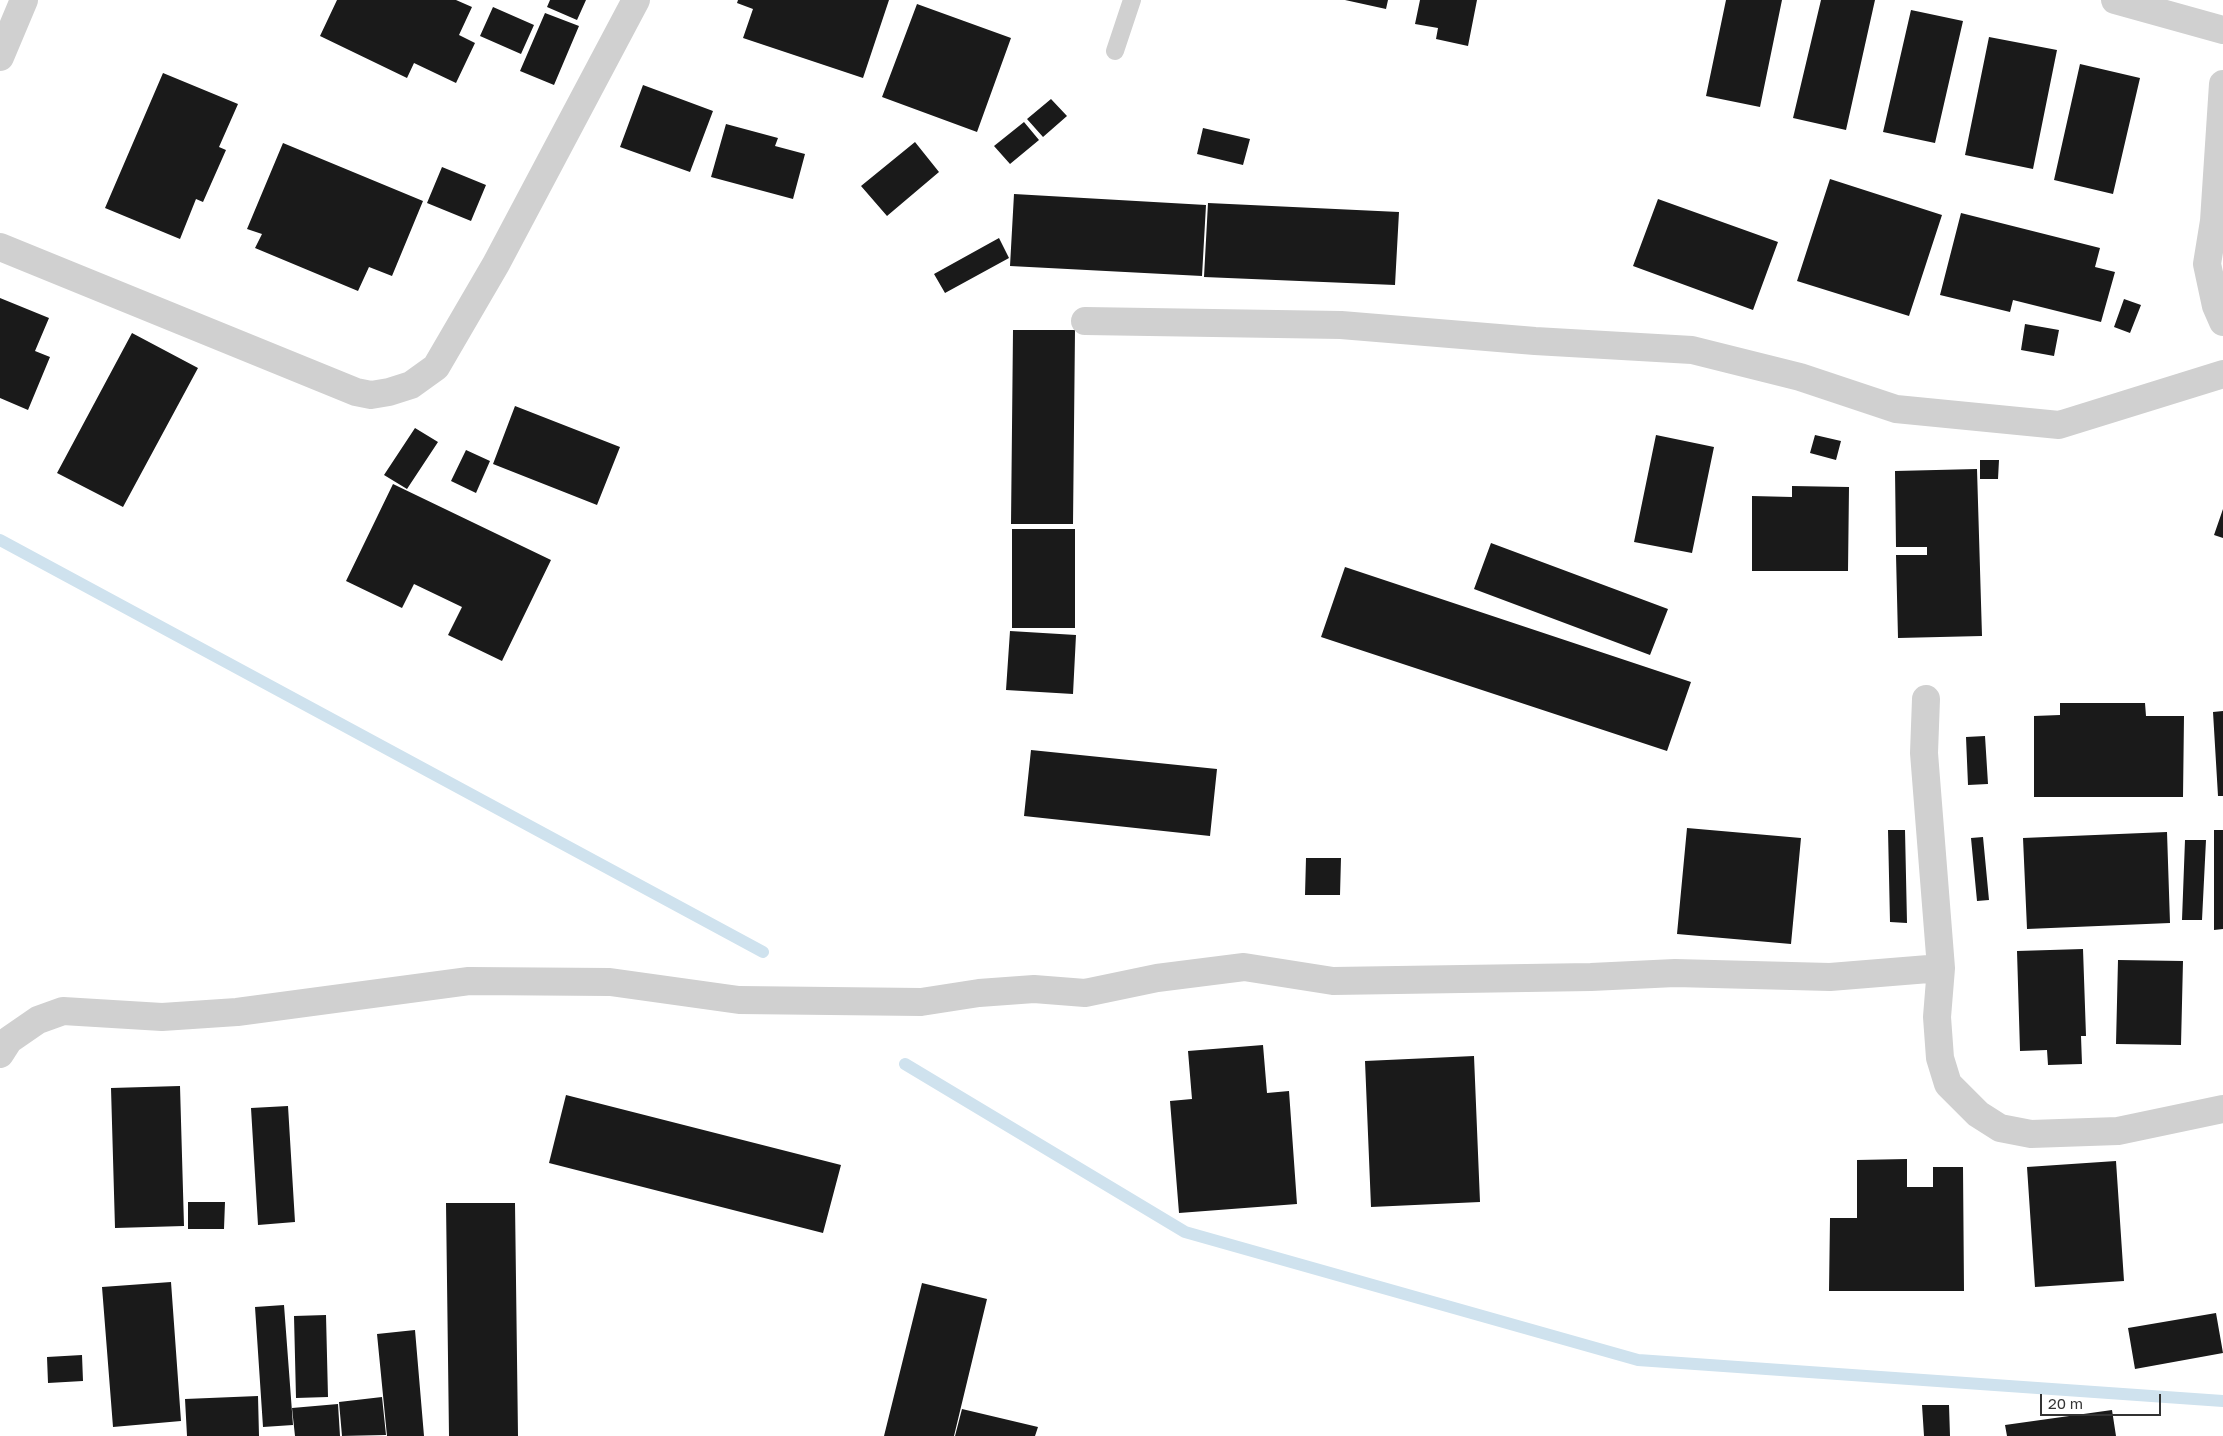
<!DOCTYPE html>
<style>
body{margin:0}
#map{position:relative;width:2223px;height:1436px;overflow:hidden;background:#fff;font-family:"Golos Text",sans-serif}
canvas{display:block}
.scale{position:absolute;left:2040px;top:1394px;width:121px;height:22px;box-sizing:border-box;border:2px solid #333;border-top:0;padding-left:6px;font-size:15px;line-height:18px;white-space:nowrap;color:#333;-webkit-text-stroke:4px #fff;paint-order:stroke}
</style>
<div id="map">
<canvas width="2223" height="1436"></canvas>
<div class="scale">20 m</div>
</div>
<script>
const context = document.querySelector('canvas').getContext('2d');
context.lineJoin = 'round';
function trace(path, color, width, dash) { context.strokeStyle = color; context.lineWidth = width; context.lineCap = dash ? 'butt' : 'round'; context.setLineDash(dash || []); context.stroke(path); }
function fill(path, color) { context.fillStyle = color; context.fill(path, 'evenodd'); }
trace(new Path2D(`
 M 0,540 L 763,952
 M 905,1064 L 1185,1232 L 1638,1360 L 2223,1401`), '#cfe2ee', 12);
fill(new Path2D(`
 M 337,0 L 456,0 L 472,7 L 459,35 L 475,43 L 456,83 L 414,63 L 407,78 L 320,36 Z
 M 550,0 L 586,0 L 577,20 L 547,7 Z
 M 738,0 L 889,0 L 863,78 L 743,38 L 753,9 L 737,3 Z
 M 1345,0 L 1388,0 L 1386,9 Z
 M 1420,0 L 1477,0 L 1468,46 L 1436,39 L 1438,28 L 1415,24 Z
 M 1726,0 L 1782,0 L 1760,107 L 1706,96 Z
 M 1821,0 L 1875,0 L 1846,130 L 1793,118 Z
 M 917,4 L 1011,38 L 977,132 L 882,97 Z
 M 493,7 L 534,25 L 521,54 L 480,36 Z
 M 1911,10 L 1963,21 L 1935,143 L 1883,132 Z
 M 545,13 L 579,26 L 554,85 L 520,71 Z
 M 1989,37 L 2057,50 L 2033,169 L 1965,155 Z
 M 2080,64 L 2140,78 L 2113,194 L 2054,180 Z
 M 163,73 L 238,104 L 219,147 L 226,150 L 203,202 L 196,199 L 180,239 L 105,208 Z
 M 643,85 L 713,111 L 690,172 L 620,147 Z
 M 1051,99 L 1067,116 L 1043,137 L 1027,119 Z
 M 1024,122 L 1039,140 L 1010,164 L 994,146 Z
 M 726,124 L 778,138 L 775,146 L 805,154 L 793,199 L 711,177 Z
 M 1203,128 L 1250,139 L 1243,165 L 1197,154 Z
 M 915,142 L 939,172 L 887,216 L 861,186 Z
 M 283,143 L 423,201 L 392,276 L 369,267 L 358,291 L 255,248 L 262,234 L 247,229 Z
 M 442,167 L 486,185 L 471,221 L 427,203 Z
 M 1830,179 L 1942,215 L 1909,316 L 1797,281 Z
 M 1014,194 L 1206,205 L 1202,276 L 1010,266 Z
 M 1658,199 L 1778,242 L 1753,310 L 1633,266 Z
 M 1208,203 L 1399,212 L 1395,285 L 1204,277 Z
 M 1961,213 L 2100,248 L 2095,267 L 2115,272 L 2101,322 L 2013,300 L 2010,312 L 1940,295 Z
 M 999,238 L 1009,258 L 945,293 L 934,274 Z
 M 0,298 L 49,318 L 35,351 L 50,357 L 28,410 L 0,398 Z
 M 2124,299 L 2141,305 L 2130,333 L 2114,327 Z
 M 2025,324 L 2059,330 L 2054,356 L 2021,350 Z
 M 1013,330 L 1075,330 L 1073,524 L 1011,524 Z
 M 132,333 L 198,368 L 123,507 L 57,473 Z
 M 515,406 L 620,447 L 597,505 L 493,464 Z
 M 415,428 L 438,442 L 407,489 L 384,475 Z
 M 1656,435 L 1714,447 L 1692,553 L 1634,542 Z
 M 1815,435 L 1841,441 L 1836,460 L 1810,453 Z
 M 466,450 L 490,461 L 476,493 L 451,481 Z
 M 1980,460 L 1999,460 L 1998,479 L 1980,479 Z
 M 1977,469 L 1982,636 L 1898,638 L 1896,555 L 1927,555 L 1927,547 L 1896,547 L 1895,471 Z
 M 393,484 L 551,560 L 502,661 L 448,635 L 462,607 L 414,584 L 402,608 L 346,581 Z
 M 1792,486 L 1849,487 L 1848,571 L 1752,571 L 1752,496 L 1792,497 Z
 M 2223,509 L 2223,538 L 2214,535 Z
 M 1012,529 L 1075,529 L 1075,628 L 1012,628 Z
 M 1491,543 L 1668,609 L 1650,655 L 1474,589 Z
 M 1345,567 L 1691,682 L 1667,751 L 1321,637 Z
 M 1010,631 L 1076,635 L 1073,694 L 1006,690 Z
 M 2060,703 L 2145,703 L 2146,716 L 2184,716 L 2183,797 L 2034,797 L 2034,716 L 2060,715 Z
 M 2223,711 L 2223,796 L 2218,796 L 2213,712 Z
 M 1985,736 L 1988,784 L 1968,785 L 1966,737 Z
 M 1031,750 L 1217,769 L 1210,836 L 1024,816 Z
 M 1687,828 L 1801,838 L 1791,944 L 1677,934 Z
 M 1888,830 L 1905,830 L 1907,923 L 1890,922 Z
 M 2214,830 L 2223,830 L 2223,929 L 2214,930 Z
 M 2167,832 L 2170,923 L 2027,929 L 2023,838 Z
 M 1983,837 L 1989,900 L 1977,901 L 1971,838 Z
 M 2185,840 L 2206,840 L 2202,920 L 2182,920 Z
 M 1306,858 L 1341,858 L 1340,895 L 1305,895 Z
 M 2083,949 L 2086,1036 L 2081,1036 L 2082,1064 L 2048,1065 L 2047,1050 L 2020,1051 L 2017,951 Z
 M 2118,960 L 2183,961 L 2181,1045 L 2116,1044 Z
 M 1263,1045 L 1267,1093 L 1289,1091 L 1297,1204 L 1179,1213 L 1170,1101 L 1192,1099 L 1188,1051 Z
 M 1474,1056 L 1480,1202 L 1371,1207 L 1365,1061 Z
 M 180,1086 L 184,1226 L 115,1228 L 111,1088 Z
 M 566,1095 L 841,1165 L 823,1233 L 549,1163 Z
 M 288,1106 L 295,1222 L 258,1225 L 251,1108 Z
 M 1907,1159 L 1907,1187 L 1933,1187 L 1933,1167 L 1963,1167 L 1964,1291 L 1829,1291 L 1830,1218 L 1857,1218 L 1857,1160 Z
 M 2116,1161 L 2124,1281 L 2035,1287 L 2027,1167 Z
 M 188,1202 L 225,1202 L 224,1229 L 188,1229 Z
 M 446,1203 L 515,1203 L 518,1436 L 449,1436 Z
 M 171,1282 L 181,1421 L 113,1427 L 102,1287 Z
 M 922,1283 L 987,1299 L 954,1436 L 884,1436 Z
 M 284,1305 L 293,1425 L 263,1427 L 255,1307 Z
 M 2216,1313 L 2223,1353 L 2135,1369 L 2128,1328 Z
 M 326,1315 L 328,1397 L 296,1398 L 294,1316 Z
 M 415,1330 L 424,1436 L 387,1436 L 377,1334 Z
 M 82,1355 L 83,1381 L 48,1383 L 47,1357 Z
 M 258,1396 L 259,1436 L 187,1436 L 185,1399 Z
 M 382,1397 L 386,1435 L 342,1436 L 339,1402 Z
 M 338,1404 L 340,1436 L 295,1436 L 292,1408 Z
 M 1922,1405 L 1949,1405 L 1950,1436 L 1924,1436 Z
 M 962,1409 L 1038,1427 L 1035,1436 L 955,1436 Z
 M 2112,1410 L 2116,1436 L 2007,1436 L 2005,1425 Z`), '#1a1a1a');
trace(new Path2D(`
 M 1115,51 L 1132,0`), '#d0d0d0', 18);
trace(new Path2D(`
 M 2115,0 L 2223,30
 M 0,57 L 24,0
 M 2223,84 L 2214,221 L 2207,264 L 2216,306 L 2223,322
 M 0,247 L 356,392 L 371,395 L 389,392 L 411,385 L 436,367 L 496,264 L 636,0
 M 1085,321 L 1341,325 L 1535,341 L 1692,350 L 1800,377 L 1896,409 L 2059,425 L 2223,374
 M 1926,699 L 1924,753 L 1941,968 L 1937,1017 L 1940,1058 L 1948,1084 L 1978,1114 L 2000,1128 L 2031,1134 L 2118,1131 L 2223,1109
 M 0,1054 L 9,1040 L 38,1020 L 63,1011 L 162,1017 L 237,1012 L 469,981 L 610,982 L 739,1000 L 921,1002 L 979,993 L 1034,989 L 1085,993 L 1157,978 L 1244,967 L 1333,981 L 1591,977 L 1675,973 L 1830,977 L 1941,968`), '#d0d0d0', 28);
</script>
